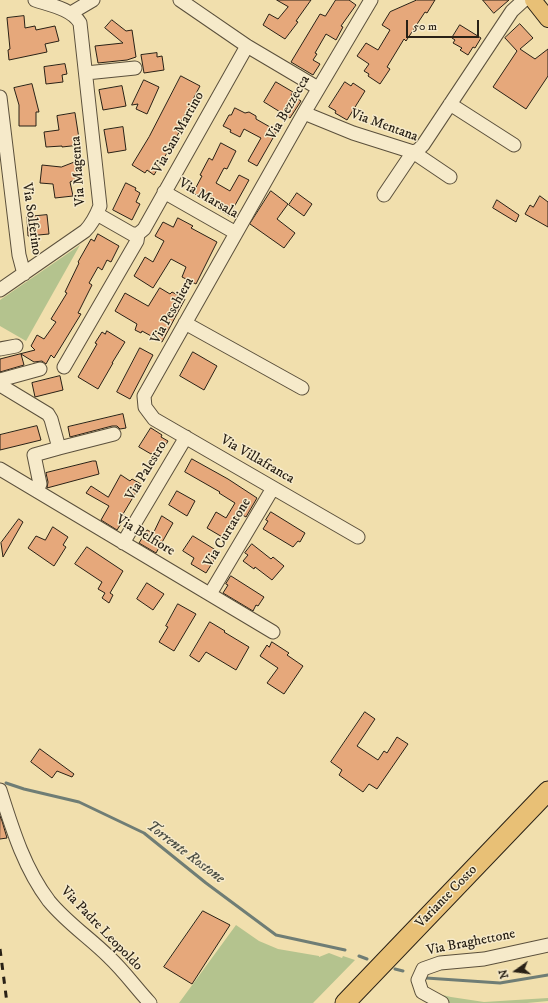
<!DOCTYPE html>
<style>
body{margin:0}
#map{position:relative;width:548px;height:1003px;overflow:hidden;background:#f1dfad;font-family:"IM FELL DW Pica",serif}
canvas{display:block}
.north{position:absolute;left:496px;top:951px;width:40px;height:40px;-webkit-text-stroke:3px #f6eaca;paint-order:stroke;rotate:256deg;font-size:11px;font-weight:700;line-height:16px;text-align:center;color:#292116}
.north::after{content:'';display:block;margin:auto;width:14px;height:18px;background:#292116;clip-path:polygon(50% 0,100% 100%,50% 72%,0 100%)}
.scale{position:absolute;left:406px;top:20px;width:73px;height:18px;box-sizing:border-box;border:2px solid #292116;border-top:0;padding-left:5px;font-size:12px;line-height:14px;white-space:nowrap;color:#292116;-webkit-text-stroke:3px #f6eaca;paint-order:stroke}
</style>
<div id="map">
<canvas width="548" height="1003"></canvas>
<div class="north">N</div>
<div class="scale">50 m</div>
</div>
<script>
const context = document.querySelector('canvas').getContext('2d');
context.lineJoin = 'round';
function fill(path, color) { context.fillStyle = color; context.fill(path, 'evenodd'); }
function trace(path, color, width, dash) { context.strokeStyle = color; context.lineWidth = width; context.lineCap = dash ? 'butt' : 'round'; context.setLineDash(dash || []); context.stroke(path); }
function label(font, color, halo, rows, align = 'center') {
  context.font = font + ' "IM FELL DW Pica",serif'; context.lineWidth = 3; context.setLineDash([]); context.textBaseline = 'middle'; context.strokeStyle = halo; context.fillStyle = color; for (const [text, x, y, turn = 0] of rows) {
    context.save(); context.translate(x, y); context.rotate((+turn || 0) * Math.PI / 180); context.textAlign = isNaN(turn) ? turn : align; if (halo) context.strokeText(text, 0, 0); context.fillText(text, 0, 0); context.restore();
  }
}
fill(new Path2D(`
 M 80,245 L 26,341 L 0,326 L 0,300 Z
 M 236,925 L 259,941 L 278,949 L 319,956 L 319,957 L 329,953 L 342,958 L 343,956 L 355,960 L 313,1003 L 179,1003 Z
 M 417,989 L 451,997 L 484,1002 L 548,998 L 548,1001 L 527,1003 L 432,1003 Z`), '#b4c38e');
trace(new Path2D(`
 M 6,783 L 24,789 L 79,802 L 144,833 L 206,883 L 276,935 L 345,950
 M 359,956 L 367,959
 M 395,969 L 403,971
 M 426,978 L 500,983 L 548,975`), '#6f7d75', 3);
const building = new Path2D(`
 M 277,0 L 311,0 L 296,21 L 298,22 L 285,39 L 263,25 L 269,14 L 278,19 L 288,7 Z
 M 336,0 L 349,0 L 356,5 L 341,26 L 343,27 L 336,40 L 326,34 L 315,53 L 317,54 L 313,60 L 320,64 L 313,75 L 291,62 L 320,14 L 325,16 Z
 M 417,0 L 435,0 L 427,13 L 425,12 L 406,41 L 404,39 L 387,67 L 390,69 L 380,84 L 368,76 L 369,74 L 364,71 L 369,64 L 357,56 L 366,43 L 378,50 L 390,30 L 382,25 L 390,12 Z
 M 483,0 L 509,0 L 494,13 Z
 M 24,16 L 25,28 L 35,26 L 36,30 L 55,26 L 59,41 L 45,44 L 47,52 L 9,60 L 8,50 L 10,49 L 7,18 Z
 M 112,20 L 126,31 L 132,30 L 136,57 L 127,60 L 98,63 L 95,46 L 123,43 L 105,28 Z
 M 520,24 L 533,38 L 520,49 L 535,59 L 548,49 L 548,76 L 526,109 L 493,87 L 517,51 L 505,38 Z
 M 460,25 L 481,38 L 475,48 L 473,47 L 468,55 L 460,50 L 462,48 L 453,43 L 455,40 L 452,38 Z
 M 157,53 L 157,57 L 162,56 L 164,70 L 144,73 L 141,55 Z
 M 65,64 L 67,74 L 62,75 L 63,82 L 46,84 L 44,67 Z
 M 181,76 L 200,86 L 181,122 L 184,124 L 154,175 L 147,170 L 145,173 L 132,165 L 149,137 Z
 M 144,80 L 159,87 L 147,114 L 136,109 L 138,104 L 132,105 Z
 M 276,82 L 293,92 L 291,95 L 301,101 L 290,118 L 264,102 Z
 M 345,82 L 351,86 L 353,83 L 365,91 L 347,120 L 335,113 L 336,111 L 329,107 Z
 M 32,84 L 39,112 L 36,112 L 36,126 L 19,126 L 19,105 L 14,88 Z
 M 122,86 L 126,106 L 103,110 L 99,90 Z
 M 235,108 L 245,113 L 249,112 L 256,116 L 256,119 L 277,131 L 257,166 L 248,161 L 261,138 L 244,129 L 240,137 L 230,132 L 231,130 L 223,126 L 229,115 L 231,115 Z
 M 75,113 L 80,145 L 62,147 L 62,146 L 46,147 L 44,132 L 59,130 L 57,116 Z
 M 123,127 L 126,150 L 108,153 L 104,130 Z
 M 221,143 L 236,151 L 227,169 L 224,168 L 216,183 L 230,191 L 239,175 L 249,180 L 229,216 L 220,210 L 221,208 L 193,193 L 202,176 L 200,175 L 209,158 L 212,160 Z
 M 78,161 L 83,176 L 70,182 L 73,196 L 55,198 L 53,184 L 40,183 L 42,165 L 61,167 Z
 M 126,183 L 136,188 L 135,190 L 140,193 L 136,202 L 140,204 L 132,220 L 113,210 Z
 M 271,191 L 288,204 L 277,219 L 295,233 L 284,248 L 250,224 Z
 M 297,193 L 312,204 L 304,216 L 289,205 Z
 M 540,196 L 548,202 L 548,227 L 525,214 L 530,205 L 533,207 Z
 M 497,200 L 519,215 L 516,222 L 493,208 Z
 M 47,215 L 49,234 L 28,236 L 27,217 Z
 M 178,218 L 193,226 L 191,228 L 217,242 L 196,284 L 182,277 L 186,267 L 171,259 L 153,288 L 134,276 L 145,257 L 153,262 L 164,241 L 155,236 L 163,222 L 173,227 Z
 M 98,234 L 119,246 L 111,262 L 107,260 L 102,270 L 98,267 L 89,283 L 92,285 L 78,313 L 81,314 L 54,358 L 51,355 L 46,364 L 42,361 L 34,362 L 21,354 L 24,365 L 0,372 L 0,359 L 35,350 L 31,346 L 37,335 L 44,339 L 56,322 L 51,319 L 67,293 L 65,292 L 79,263 L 78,262 L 91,239 L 94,241 Z
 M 160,288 L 170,294 L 172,292 L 185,299 L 162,342 L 142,331 L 141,333 L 135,330 L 137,324 L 115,311 L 125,293 L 148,306 Z
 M 107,331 L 125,342 L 112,363 L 113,363 L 98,389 L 78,377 L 97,344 L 95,343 L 102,332 L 105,334 Z
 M 140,348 L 153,355 L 130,399 L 117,392 Z
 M 193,352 L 217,366 L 204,390 L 180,376 Z
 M 60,376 L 63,390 L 35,397 L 32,383 Z
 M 123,414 L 126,428 L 120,429 L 117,426 L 112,426 L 70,437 L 68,427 Z
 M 37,426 L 41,440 L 0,450 L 0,435 Z
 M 151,428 L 162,435 L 161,437 L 168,441 L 159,457 L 152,453 L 151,454 L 139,447 Z
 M 192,459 L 228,479 L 257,498 L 246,517 L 239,513 L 224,538 L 207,528 L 216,512 L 226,518 L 235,503 L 219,493 L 220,492 L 185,472 Z
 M 93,461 L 96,461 L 99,474 L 47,488 L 48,482 L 46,473 Z
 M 121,475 L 130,481 L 132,479 L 141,484 L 123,514 L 126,516 L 117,530 L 101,520 L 109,506 L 86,493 L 91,486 L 108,497 Z
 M 177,491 L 195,501 L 187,516 L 169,505 Z
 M 271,512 L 305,533 L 300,542 L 298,541 L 293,547 L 263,529 L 268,521 L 266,520 Z
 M 162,516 L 173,523 L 156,553 L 139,543 L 147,530 L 153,533 Z
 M 19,519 L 23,522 L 3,557 L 1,543 Z
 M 53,527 L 68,537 L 63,545 L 66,547 L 54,566 L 28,548 L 36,536 L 45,540 Z
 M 193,536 L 219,552 L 206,573 L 191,564 L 194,558 L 183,551 Z
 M 252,544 L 271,559 L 273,557 L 284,566 L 272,580 L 255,567 L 254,569 L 243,561 L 248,555 L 245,553 Z
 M 87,547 L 123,571 L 110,593 L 113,595 L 109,603 L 102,598 L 105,593 L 98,589 L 102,582 L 75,564 Z
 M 231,576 L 264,597 L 258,606 L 256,605 L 253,611 L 223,593 L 228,585 L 226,584 Z
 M 147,583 L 164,594 L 153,610 L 137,599 Z
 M 178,604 L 196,614 L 174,651 L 159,642 L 168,627 L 166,626 Z
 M 210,622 L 225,631 L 224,632 L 249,647 L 236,670 L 206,652 L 199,662 L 190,656 Z
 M 272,642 L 289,653 L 287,655 L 303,666 L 284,694 L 267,683 L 278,668 L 260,656 L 267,645 L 269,647 Z
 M 365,712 L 375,719 L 357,746 L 378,760 L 384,751 L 387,753 L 397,737 L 408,744 L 377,789 L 369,784 L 363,792 L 339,775 L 342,770 L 331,762 Z
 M 40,749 L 74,774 L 72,777 L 57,771 L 52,778 L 31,762 Z
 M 0,816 L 2,821 L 7,838 L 0,839 Z
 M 203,911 L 230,925 L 192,984 L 164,967 Z`);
fill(building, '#e6a87b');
trace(building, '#292116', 1);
const minor = new Path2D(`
 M 180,0 L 247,46 L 318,88
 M 71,13 L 93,0
 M 86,73 L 135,68
 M 0,97 L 19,255 L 24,274
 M 450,104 L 514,145
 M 304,113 L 353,133 L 413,152 L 450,177
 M 164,192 L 236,233
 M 384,195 L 413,152 L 418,150 L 423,145 L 512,11 L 524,0
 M 97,214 L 132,234 L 138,234
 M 0,290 L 85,231 C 92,224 96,216 100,206 L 80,23 C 72,9 50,5 35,0
 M 185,323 L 302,388
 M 0,349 L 16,346
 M 64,367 L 137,241 L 138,234 L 144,229 L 247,46
 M 0,380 L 40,369
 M 0,385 L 48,414 L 51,419 L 59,448 L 34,455 L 40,484 L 37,491
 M 59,448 L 114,434
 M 0,469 L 273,632
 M 358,537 L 154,419 L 145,407 L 144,396 L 304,113 L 371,0
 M 123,543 L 186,437
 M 210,594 L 273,488
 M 0,790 C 12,828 24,868 49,901 C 67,923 90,938 109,957 C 124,971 136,988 150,1003
 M 442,1003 L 422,992 L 418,980 L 423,969 L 440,963 L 484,959 L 548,945`);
const major = new Path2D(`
 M 533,0 L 548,19`);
const highway = new Path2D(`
 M 345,1003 L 548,791`);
trace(minor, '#5b503c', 15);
trace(major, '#292116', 18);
trace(highway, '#292116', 21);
trace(minor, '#f6eaca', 13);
trace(major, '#e8c076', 16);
trace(highway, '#e8c076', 19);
trace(new Path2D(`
 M 0,949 L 7,1003`), '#292116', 3, [7, 7]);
label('14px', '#292116', '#f6eaca', [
 ["Via Bezzecca",289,108,-60],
 ["Via Mentana",384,126,20],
 ["Via San Martino",179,133,-61],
 ["Via Magenta",79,171,-94],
 ["Via Marsala",208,199,30],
 ["Via Solferino",31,219,82],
 ["Via Peschiera",173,311,-61],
 ["Via Villafranca",257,460,30],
 ["Via Palestro",147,471,-59],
 ["Via Curtatone",228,533,-59],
 ["Via Belfiore",145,536,31],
 ["Variante Costo",447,897,-46],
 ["Via Padre Leopoldo",101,929,46],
 ["Via Braghettone",471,943,-11]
]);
label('italic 15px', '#4c4f45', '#f6eaca', [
 ["Torrente Rostone",185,853,37]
]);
</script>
